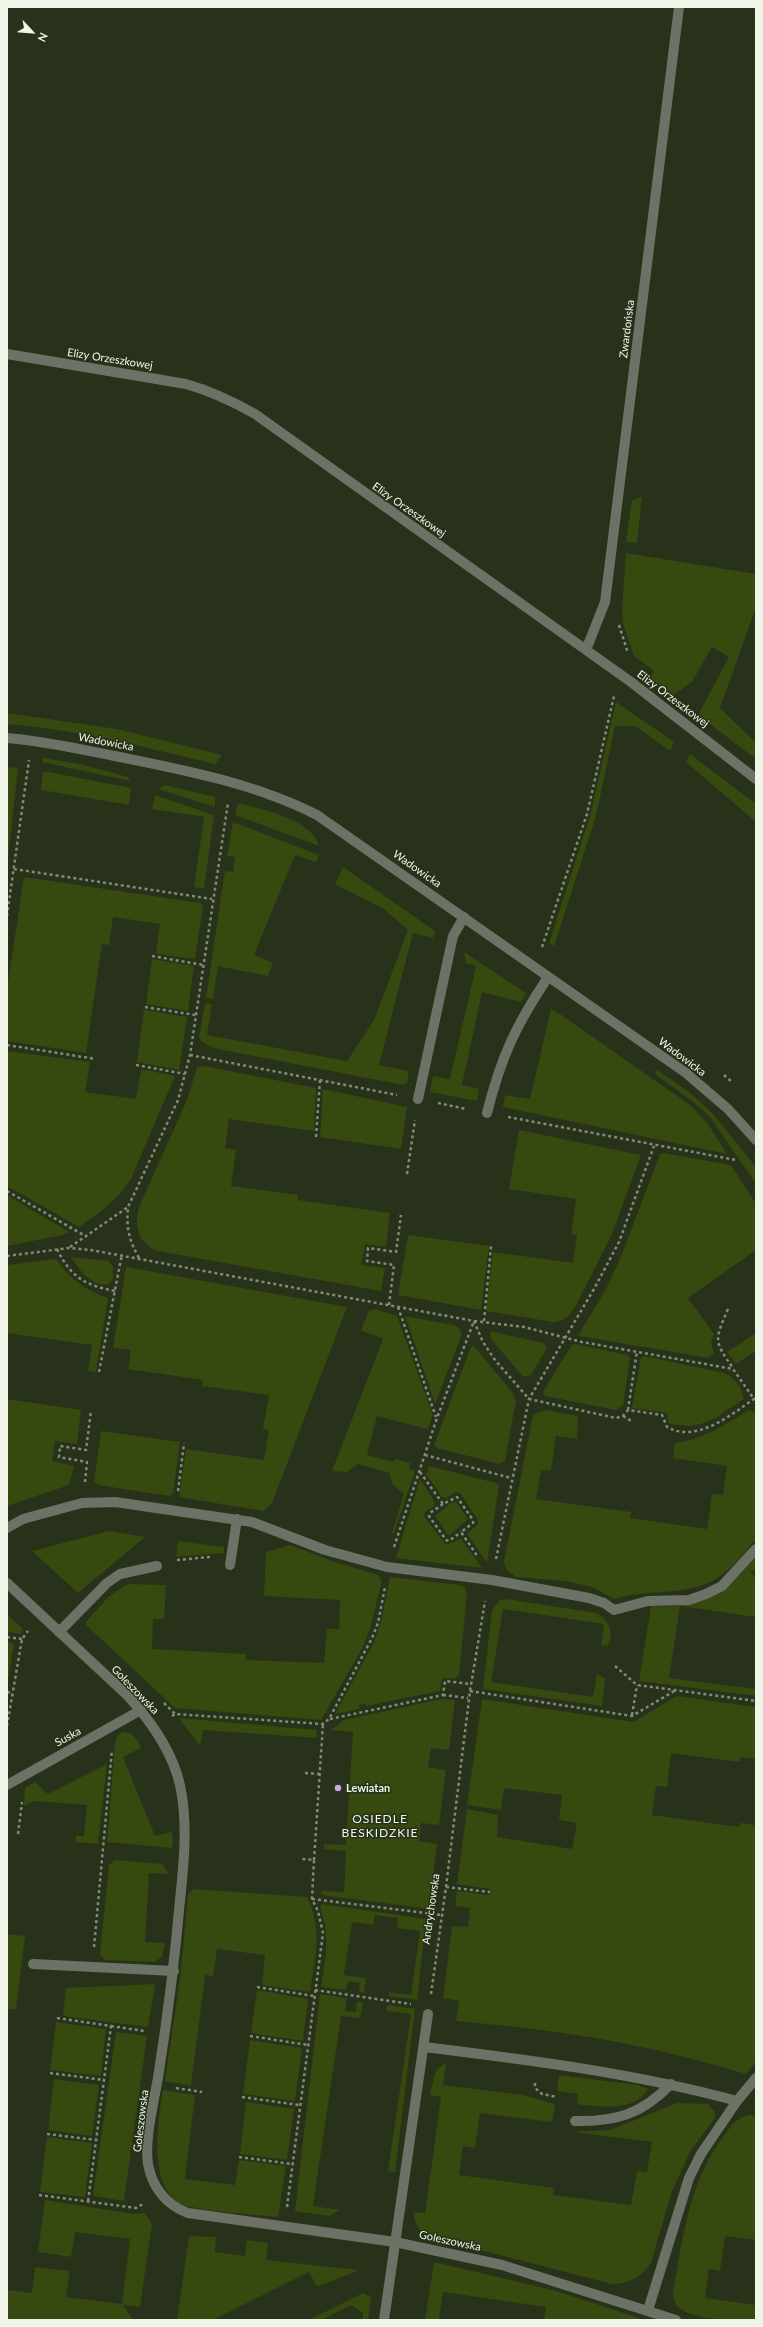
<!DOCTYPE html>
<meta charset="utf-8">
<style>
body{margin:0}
#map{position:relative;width:763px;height:2327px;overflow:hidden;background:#28311a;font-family:Lato,sans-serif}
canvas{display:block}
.frame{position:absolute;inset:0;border:8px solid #eff6e7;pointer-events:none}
.north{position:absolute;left:12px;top:12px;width:40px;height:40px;-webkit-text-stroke:3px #28311a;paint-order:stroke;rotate:116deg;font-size:11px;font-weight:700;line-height:16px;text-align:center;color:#eff6e7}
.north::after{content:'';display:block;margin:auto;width:14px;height:18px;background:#eff6e7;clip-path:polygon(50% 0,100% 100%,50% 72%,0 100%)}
</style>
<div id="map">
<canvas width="763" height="2327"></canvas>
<div class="frame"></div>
<div class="north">N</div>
</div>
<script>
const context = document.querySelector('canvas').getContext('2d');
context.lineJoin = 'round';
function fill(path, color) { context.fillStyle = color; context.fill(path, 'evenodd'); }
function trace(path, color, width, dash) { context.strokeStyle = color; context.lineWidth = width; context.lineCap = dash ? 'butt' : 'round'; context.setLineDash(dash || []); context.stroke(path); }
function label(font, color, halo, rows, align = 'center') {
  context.font = font + ' Lato,sans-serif'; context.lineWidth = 3; context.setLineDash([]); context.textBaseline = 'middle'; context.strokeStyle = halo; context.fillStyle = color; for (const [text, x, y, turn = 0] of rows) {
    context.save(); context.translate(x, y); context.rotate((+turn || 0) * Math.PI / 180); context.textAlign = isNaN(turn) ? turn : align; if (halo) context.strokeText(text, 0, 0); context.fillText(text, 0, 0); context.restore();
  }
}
fill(new Path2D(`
 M 642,497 L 637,543 L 626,542 L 632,500 Z
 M 626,553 L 756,574 L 756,607 L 720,708 L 756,743 L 756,759 L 698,715 L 729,657 L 712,647 L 692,682 L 672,696 L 649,679 L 654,671 L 634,656 L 623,624 L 622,610 Z
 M 616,702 L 674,742 L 670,751 L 635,726 L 615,726 L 596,816 L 554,946 L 549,943 L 590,816 Z
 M 7,713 L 117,729 L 222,755 L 215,764 C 144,747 80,730 7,724 Z
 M 690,754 L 756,804 L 756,822 L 686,762 Z
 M 43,758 L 80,764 L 128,777 L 130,781 L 42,762 Z
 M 7,767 L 18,768 L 7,867 Z
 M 43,771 L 131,788 L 129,805 L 41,790 Z
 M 165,785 L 215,797 L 215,807 L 158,789 Z
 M 155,795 L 214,815 L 204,889 L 194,887 L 204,817 L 152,809 Z
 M 238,803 C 261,809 312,819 319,846 L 235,815 Z
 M 233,822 L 319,855 L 316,862 L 295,855 L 254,955 L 273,963 L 268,976 L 218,966 L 213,999 L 206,998 L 225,871 L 233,872 L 235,857 L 227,856 Z
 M 343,867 L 435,931 L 433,938 L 413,933 L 379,1065 L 409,1071 L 407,1083 L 403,1085 L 213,1048 L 202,1042 L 199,1037 L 205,1003 L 212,1004 L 207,1035 L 347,1061 L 374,1020 L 408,930 L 384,909 L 335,884 Z
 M 24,877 L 200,903 L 203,906 L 195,959 L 156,954 L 160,924 L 113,917 L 109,945 L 102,944 L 86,1053 L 7,1041 L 7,988 Z
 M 464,952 L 526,993 L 521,1002 L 482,992 L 462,1085 L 479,1089 L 477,1101 L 430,1092 L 433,1076 L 450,1079 L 476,966 L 466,963 Z
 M 152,959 L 194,966 L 188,1011 L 146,1004 Z
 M 551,1009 L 560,1014 L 690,1105 L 708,1124 L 727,1154 L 503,1107 L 505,1095 L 530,1099 Z
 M 144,1010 L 187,1017 L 179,1070 L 137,1062 Z
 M 7,1051 L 90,1062 L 85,1092 L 136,1099 L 141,1069 L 175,1076 L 131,1179 C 117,1201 99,1213 79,1227 L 7,1186 Z
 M 204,1066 L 316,1088 L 314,1131 L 229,1119 L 225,1148 L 236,1150 L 231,1186 L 298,1195 L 298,1200 L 390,1213 L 386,1247 L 365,1244 L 361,1265 L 385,1268 L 381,1291 L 158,1251 C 138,1244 134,1226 139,1207 L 187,1100 L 197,1067 Z
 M 657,1070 L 688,1091 L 713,1114 L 756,1167 L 756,1184 L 710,1117 L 692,1101 L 655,1074 Z
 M 323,1089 L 407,1107 L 401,1149 L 320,1137 Z
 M 519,1130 L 641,1155 L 612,1234 L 574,1309 C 567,1318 564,1321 553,1322 L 486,1311 L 493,1252 L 573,1263 L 577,1235 L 571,1234 L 576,1199 L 509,1189 Z
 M 664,1153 L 731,1165 L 756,1204 L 756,1250 L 688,1298 L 714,1334 L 711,1342 L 714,1353 L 709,1358 L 578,1336 L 607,1287 L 622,1254 L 660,1154 Z
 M 7,1195 L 69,1232 L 63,1235 L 7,1246 Z
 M 408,1235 L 489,1246 L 481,1310 L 398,1295 Z
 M 71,1257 L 108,1261 L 113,1266 L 113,1279 L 109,1284 C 93,1288 78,1269 71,1257 Z
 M 56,1259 C 70,1279 85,1290 108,1298 L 96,1372 L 88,1371 L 92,1345 L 7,1333 L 7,1265 Z
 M 126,1267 L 347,1307 L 272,1503 L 264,1511 L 179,1497 L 186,1449 L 264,1460 L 269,1430 L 263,1429 L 269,1395 L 202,1386 L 203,1380 L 128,1369 L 131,1350 L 113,1348 Z
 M 374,1309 L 397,1316 L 433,1415 L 427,1429 L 377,1416 L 367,1455 L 393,1462 L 395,1459 L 410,1463 L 409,1469 L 415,1471 L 394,1533 L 392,1533 L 404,1494 L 393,1485 L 389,1473 L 358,1464 L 347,1472 L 332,1471 L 383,1339 L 361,1330 L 369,1311 Z
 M 405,1316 L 453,1325 L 457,1326 L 462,1334 L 435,1404 Z
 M 490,1331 L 543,1343 L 547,1348 L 531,1375 L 523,1377 L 491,1339 Z
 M 756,1333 L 756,1351 L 736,1364 L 727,1352 Z
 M 575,1344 L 627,1355 L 630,1358 L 623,1405 L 616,1410 L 545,1396 L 543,1392 L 571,1346 Z
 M 474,1346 L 512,1392 L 516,1400 L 505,1461 L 499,1464 L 437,1448 L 434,1445 L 471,1347 Z
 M 644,1356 L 724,1373 C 735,1378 742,1387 744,1399 L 715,1418 L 701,1424 L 689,1426 L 669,1424 L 667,1413 L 632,1408 L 641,1357 Z
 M 7,1399 L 81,1410 L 77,1444 L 55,1441 L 52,1461 L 74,1466 L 69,1485 L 7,1506 Z
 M 546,1410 L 578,1416 L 577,1439 L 556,1436 L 551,1471 L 541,1470 L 536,1499 L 631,1512 L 630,1518 L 707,1529 L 712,1494 L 723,1495 L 727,1466 L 673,1458 L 675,1443 C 704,1439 725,1425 749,1410 L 755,1412 L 756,1539 C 743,1554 730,1572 712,1581 C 685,1596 645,1589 614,1599 L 592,1587 L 565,1581 L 516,1577 L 506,1569 L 504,1562 L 533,1415 Z
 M 101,1431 L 180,1442 L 173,1494 L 169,1496 L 98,1485 L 94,1482 Z
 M 429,1466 L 496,1483 L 499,1486 L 487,1563 L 467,1534 L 478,1524 L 478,1520 L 460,1493 L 456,1492 L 446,1498 L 442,1497 L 426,1474 Z
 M 420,1479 L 435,1502 L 434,1506 L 425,1512 L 424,1516 L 446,1545 L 461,1539 L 482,1568 L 396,1558 Z
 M 452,1502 L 456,1502 L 468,1519 L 450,1535 L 448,1535 L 435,1516 Z
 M 109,1531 L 145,1537 L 78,1593 L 32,1551 Z
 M 178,1541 L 224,1547 L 224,1553 L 176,1557 Z
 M 290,1545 L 335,1562 L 375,1574 L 379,1576 L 382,1581 L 370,1629 L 363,1647 L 321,1720 L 175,1708 L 86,1625 L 86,1622 L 108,1597 L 128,1584 L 166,1585 L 164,1619 L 153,1619 L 152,1649 L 246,1654 L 246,1660 L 324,1663 L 327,1629 L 339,1629 L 340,1600 L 264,1596 L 266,1552 Z
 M 756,1556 L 756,1569 L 751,1572 L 756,1578 L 756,1617 L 680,1606 L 669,1678 L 756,1689 L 756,1696 L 639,1681 L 651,1606 C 699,1610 726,1594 756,1556 Z
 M 390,1577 L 460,1585 L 465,1588 L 467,1594 L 459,1675 L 454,1679 L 442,1678 L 440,1691 L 366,1706 L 365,1703 L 359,1705 L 360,1709 L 335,1714 L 373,1644 L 381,1622 Z
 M 506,1599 L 596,1613 C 608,1619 615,1632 608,1645 L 601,1646 L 604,1624 L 503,1609 L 491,1682 L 593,1697 L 597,1674 L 605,1678 L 602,1706 L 483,1689 L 492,1610 L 500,1600 Z
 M 7,1614 L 23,1629 L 21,1634 L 7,1632 Z
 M 7,1642 L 14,1643 L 7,1687 Z
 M 677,1696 L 756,1707 L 756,1759 L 741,1757 L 740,1762 L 671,1753 L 667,1787 L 656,1786 L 652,1815 L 739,1827 L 740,1823 L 756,1825 L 756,2062 L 746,2074 C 705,2062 664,2051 622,2043 C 567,2032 511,2026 456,2021 L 459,2001 L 443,1998 L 452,1926 L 468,1927 L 470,1908 L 455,1906 L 457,1891 L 489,1895 L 490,1889 L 457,1884 L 467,1809 L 498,1815 L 497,1837 L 572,1849 L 577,1823 L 559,1820 L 562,1795 L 504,1788 L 501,1810 L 467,1805 L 482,1699 L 633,1722 Z
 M 441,1699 L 455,1700 L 449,1750 L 431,1748 L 428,1767 L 446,1770 L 439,1825 L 421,1823 L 419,1841 L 437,1844 L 429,1909 L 322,1895 L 321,1891 L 344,1892 L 346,1851 L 324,1849 L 324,1844 L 346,1845 L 353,1732 L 331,1730 L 344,1720 Z
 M 179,1718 L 317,1730 L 316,1738 L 203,1730 L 200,1746 Z
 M 122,1732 C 133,1732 137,1739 141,1748 L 123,1757 L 155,1836 L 172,1832 L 173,1845 L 171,1848 L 107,1842 L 115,1743 L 118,1735 Z
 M 107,1764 L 98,1844 L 75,1842 L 76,1836 L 84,1836 L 87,1805 L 34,1801 L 24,1806 L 25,1788 L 35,1782 L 48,1794 Z
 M 115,1860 L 162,1864 L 169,1874 L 149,1873 L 145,1942 L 165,1943 L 162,1957 L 154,1962 L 105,1960 L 100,1955 L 109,1865 Z
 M 194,1889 L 307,1897 C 323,1928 315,1959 310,1992 L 262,1985 L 265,1955 L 217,1949 L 213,1976 L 205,1975 L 191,2086 L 165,2081 L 181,1971 L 188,1894 Z
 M 322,1904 L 426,1919 L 417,2000 L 388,1996 L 389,1992 L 411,1995 L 420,1931 L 397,1928 L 398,1918 L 375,1915 L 373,1925 L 352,1922 L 344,1975 L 366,1978 L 364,1993 L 359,1992 L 360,1983 L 348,1981 L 346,1990 L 321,1987 C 326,1958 330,1935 320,1907 Z
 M 7,1934 L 25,1936 L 16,2009 L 7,2009 Z
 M 155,1984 L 148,2027 L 63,2016 L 66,1988 Z
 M 257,1990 L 308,1999 L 303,2041 L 251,2033 Z
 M 320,1994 L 347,1998 L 345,2011 L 356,2012 L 357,2002 L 363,2002 L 360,2018 L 341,2016 L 313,2206 L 340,2210 L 329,2216 L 295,2211 Z
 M 387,2005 L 415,2009 L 395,2172 L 388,2171 L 411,2014 L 387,2011 Z
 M 56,2022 L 106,2029 L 101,2076 L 50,2070 Z
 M 116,2032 L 147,2036 L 124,2201 L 93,2196 Z
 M 250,2040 L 302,2048 L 295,2101 L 243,2094 Z
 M 446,2063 L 443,2085 L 523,2095 L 555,2104 L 552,2122 L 480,2113 L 475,2148 L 463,2146 L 459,2175 L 554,2188 L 553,2195 L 631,2205 L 637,2171 L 647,2172 L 652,2142 L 573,2132 L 610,2130 L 677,2103 L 708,2104 L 715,2112 L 715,2118 L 691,2150 L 672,2191 L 651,2263 C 641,2277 630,2284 612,2284 L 430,2237 C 419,2231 414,2224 414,2212 L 425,2213 L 441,2097 L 430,2095 L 436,2070 Z
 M 559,2075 L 638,2085 L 648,2089 C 636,2112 598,2107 577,2104 L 578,2094 L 557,2091 Z
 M 54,2079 L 99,2085 L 92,2136 L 48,2130 Z
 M 163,2090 L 195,2095 L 185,2179 L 235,2185 L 239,2160 L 286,2166 L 278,2217 C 250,2214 214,2213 187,2206 C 146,2195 158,2120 163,2090 Z
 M 246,2102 L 294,2109 L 287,2160 L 240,2154 Z
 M 750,2115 L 756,2116 L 756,2240 L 725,2236 L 720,2271 L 709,2269 L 705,2298 L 756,2305 L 756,2320 C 737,2320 691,2321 677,2306 C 674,2302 673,2297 673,2292 C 683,2237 689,2182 723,2137 C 731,2126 736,2117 750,2115 Z
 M 47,2137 L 92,2143 L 85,2197 L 40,2192 Z
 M 45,2200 L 134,2214 L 145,2213 L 152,2224 L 140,2307 L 123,2305 L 133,2320 L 7,2320 L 7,2290 L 32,2293 L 35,2267 L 70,2271 L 66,2297 L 122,2304 L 130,2239 L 75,2232 L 71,2257 L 38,2252 Z
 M 189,2236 L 216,2237 L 215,2252 L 245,2256 L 247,2240 L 268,2243 L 266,2260 L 359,2270 L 317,2287 L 309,2272 L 213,2320 L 177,2320 Z
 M 434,2262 L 553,2290 L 645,2320 L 544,2320 L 546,2307 L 443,2292 L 439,2319 L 425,2320 Z
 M 363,2293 L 371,2297 L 368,2320 L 363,2320 L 363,2313 L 351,2305 L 321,2320 L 309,2320 Z`), '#36490f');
trace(new Path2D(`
 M 619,625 L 628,653
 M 14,869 L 212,899
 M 7,916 L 29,760
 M 542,947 L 587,814 L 614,696
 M 152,956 L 203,965
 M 145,1007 L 195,1015
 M 7,1045 L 96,1059
 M 190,1055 L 397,1095
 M 136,1065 L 185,1074
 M 724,1075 L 732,1082
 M 438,1103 L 466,1109
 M 508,1117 L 736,1160
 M 316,1137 L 320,1080
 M 407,1174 L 415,1120
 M 7,1191 L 87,1237
 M 70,1247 L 128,1207
 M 57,1249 C 71,1277 84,1285 115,1291
 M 7,1256 L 69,1248 L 91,1250 L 474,1321 L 483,1342 L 495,1360 L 529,1399 L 616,1418 L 623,1416 L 628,1410 L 662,1415 L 667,1427 C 696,1444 732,1414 754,1399 L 756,1402
 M 139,1258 C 129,1240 126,1228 128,1207 L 178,1100 L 190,1055 L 228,803
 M 389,1305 L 394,1265 L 367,1261 L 368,1248 L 396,1252 L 401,1215
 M 398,1307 L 436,1417
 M 728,1309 C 715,1340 713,1340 733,1368
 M 484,1321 L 491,1246
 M 99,1372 L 122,1254
 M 628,1410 L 637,1351
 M 623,1416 L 633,1422
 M 425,1455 L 511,1478
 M 420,1472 L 443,1504 L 457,1497 L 473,1520 L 473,1523 L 461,1532 L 478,1557
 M 85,1482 L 87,1462 L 59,1457 L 60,1446 L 86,1450 L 91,1411
 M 178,1491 L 184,1443
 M 443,1504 L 430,1513 L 429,1516 L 446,1540 L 449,1541 L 461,1532
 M 394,1547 L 437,1418 L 474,1321 L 524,1327 L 582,1342 L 733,1369 L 754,1399 L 756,1398
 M 496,1559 L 529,1399 L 594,1289 L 619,1242 L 654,1146
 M 177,1560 L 210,1557
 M 7,1637 L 22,1639
 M 615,1666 L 637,1685 L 756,1701
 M 470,1691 L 632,1716 L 676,1690
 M 7,1692 L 13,1693
 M 443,1695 L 468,1698
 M 164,1703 L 175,1714
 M 632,1715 L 637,1685
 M 172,1716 L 175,1714 L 323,1724 L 329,1719 L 372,1638 L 378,1623 L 385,1587
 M 330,1719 L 443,1695 L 445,1681 L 470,1684
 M 7,1726 L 22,1639 L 28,1631
 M 305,1773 L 320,1774
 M 18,1834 L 22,1802
 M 314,1860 L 323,1724
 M 446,1887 L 490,1892
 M 312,1899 L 442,1915
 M 94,1947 L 112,1750
 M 257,1987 L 314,1996
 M 315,1990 L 411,2004
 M 431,1994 L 446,1887 L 470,1691 L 485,1601
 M 57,2018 L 111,2026 L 88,2202
 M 111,2026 L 144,2031
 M 250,2036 L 308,2045
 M 50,2073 L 104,2080
 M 535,2083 L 535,2088 L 542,2094 L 557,2097
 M 176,2088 L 202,2092
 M 242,2097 L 299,2105
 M 47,2134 L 96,2140
 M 239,2157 L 292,2164
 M 39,2195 L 136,2208 L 143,2204
 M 287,2207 L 323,1933 L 318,1911 L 312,1899 L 314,1860 L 302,1859`), '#838b78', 2.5, [3, 3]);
trace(new Path2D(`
 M 418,1099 L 453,936 L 464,917
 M 487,1113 C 501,1057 516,1025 548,977
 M 7,1528 L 23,1519 L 82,1503 L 115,1502 L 252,1522 L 325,1550 L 387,1567 L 492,1580 L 589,1598 L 604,1603 L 614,1610 L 648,1601 L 689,1600 L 706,1594 L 722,1586 L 756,1549
 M 230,1565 L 237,1519
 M 59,1632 L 107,1583 L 120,1574 L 157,1566
 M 33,1964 L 174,1971
 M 424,2047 C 530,2060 634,2073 737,2101 L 701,2154 L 689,2178 L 648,2310
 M 737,2101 L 756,2078
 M 575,2121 C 616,2122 642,2114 671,2084
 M 384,2320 L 428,2014`), '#6d7267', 10);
trace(new Path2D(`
 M 7,354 L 186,384 C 211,391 232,401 255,414 L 631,682 L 756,779
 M 586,650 L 605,602 L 679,7
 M 7,738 C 44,741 79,749 115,756 C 184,770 254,783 317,815 L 686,1073 L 728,1109 L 756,1140
 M 7,1583 L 127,1695 C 151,1721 172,1750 180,1785 C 188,1823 184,1862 180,1900 C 175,1957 168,2014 159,2071 C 155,2099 144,2137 148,2164 C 152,2187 166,2205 188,2213 L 395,2242 L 502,2265 L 676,2320
 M 7,1785 L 141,1710`), '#6d7267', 10);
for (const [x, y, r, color] of [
 [338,1788,4,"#c8a5ee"]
]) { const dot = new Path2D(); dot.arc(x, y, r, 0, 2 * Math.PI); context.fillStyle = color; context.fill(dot); trace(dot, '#28311a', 1.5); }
label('11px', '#eff6e7', '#28311a', [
 ["Zwardońska",627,329,-83],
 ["Elizy Orzeszkowej",110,359,9],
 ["Elizy Orzeszkowej",409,510,35],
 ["Elizy Orzeszkowej",673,699,37],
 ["Wadowicka",106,742,11],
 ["Wadowicka",417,869,35],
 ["Wadowicka",682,1057,37],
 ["Goleszowska",135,1690,46],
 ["Suska",68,1737,-29],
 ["Andrychowska",431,1909,-82],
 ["Goleszowska",141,2121,-83],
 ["Goleszowska",450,2241,12]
]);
label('bold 11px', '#eff6e7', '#28311a', [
 ["Lewiatan",346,1788]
], 'left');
context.letterSpacing = '1px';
label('12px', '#eff6e7', '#28311a', [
 ["OSIEDLE",380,1819],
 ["BESKIDZKIE",380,1833]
]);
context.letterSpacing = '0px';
</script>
